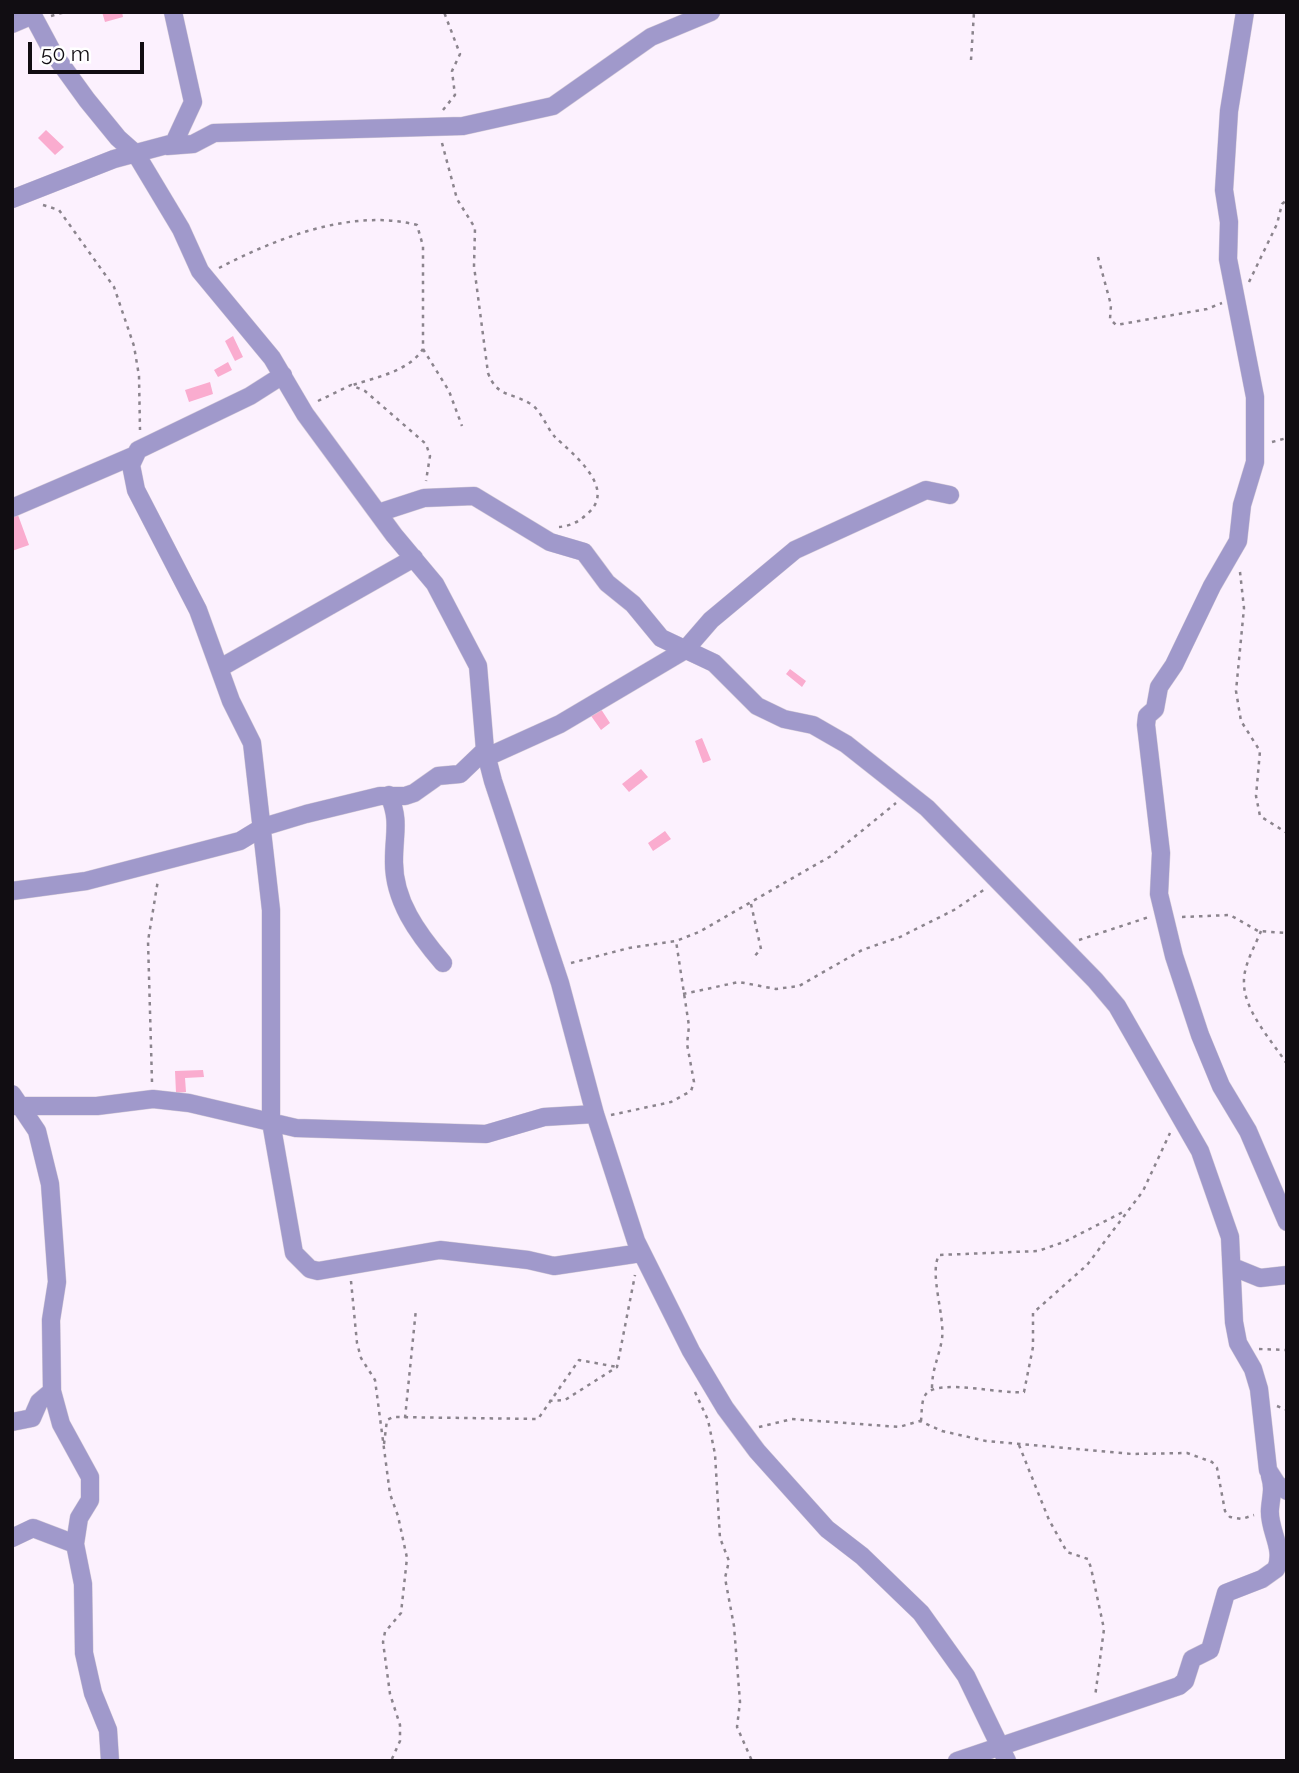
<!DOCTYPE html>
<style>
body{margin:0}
#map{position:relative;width:1299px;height:1773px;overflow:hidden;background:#fcf1fe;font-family:Raleway,sans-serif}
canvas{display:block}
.frame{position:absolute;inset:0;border:14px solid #110d12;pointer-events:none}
.scale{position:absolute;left:28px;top:42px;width:116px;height:32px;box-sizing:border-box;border:4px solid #110d12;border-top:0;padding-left:9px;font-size:21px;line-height:24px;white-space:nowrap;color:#110d12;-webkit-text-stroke:5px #fff;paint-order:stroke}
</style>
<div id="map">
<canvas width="1299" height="1773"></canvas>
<div class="frame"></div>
<div class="scale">50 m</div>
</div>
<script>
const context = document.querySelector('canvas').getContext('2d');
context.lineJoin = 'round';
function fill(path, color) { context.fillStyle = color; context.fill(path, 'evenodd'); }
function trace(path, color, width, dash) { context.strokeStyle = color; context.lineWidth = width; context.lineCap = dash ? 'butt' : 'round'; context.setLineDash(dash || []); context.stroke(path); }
fill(new Path2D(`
 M 102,12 L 122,12 L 123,17 L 105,22 Z
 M 46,130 L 64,147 L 55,155 L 38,138 Z
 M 233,336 L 243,357 L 235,361 L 225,341 Z
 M 228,362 L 232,370 L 218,377 L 214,370 Z
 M 210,382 L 213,394 L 189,402 L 185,390 Z
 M 18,515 L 29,545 L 12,551 L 12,517 Z
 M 790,669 L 806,681 L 802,687 L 786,674 Z
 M 599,706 L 610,723 L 601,730 L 589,713 Z
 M 702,738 L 711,760 L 703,763 L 695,741 Z
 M 641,769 L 648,777 L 629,792 L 622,784 Z
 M 665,831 L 671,839 L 653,851 L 648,843 Z
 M 203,1070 L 204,1077 L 185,1078 L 186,1092 L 176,1093 L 175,1071 Z`), '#faaccf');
const street = new Path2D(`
 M 31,12 L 53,53 L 87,100 L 118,138 L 136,154 L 181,229 L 200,271 L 272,358 L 305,414 L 394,535 L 435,584 L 478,666 L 485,750 L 493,781 L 560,983 L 595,1114 L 636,1241 L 691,1351 L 725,1408 L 757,1451 L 827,1529 L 862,1556 L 921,1613 L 966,1676 L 1007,1761
 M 1245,12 L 1229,111 L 1224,190 L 1229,222 L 1228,259 L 1255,397 L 1255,462 L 1242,505 L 1238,541 L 1212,586 L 1174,665 L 1159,687 L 1155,709 L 1147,716 L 1146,725 L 1161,853 L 1159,894 L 1174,956 L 1200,1035 L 1221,1086 L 1248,1131 L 1287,1222
 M 12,24 L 33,15
 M 167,146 L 193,144 L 214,133 L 463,126 L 553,106 L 651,37 L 711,12
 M 12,199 L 114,159 L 174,143 L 193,102 L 173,12
 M 283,375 L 250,396 L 138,450 L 131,465 L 136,490 L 198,610 L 231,701 L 252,743 L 271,910 L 271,1122 L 294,1253 L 310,1269 L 318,1271 L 440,1250 L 528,1260 L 554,1266 L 641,1253
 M 12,508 L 133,456
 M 378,513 L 424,498 L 474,496 L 550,542 L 584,552 L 607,583 L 633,604 L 661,638 L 714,663 L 757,706 L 784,719 L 813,725 L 846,744 L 927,808 L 1095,980 L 1117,1006 L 1200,1151 L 1230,1237 L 1234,1322 L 1238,1343 L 1253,1369 L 1259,1389 L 1268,1470 L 1277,1484 L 1287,1491
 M 220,668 L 414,558
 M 487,757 L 560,724 L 685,650 L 711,620 L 795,550 L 926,490 L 950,495
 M 389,795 C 400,821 394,833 394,860 C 393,900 418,934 443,963
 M 12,891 L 86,881 L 240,841 L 263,827 L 306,814 L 380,796 L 405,796 L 414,793 L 438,776 L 460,774 L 485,750
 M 12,1094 L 37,1131 L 50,1184 L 57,1282 L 51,1320 L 52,1391 L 61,1424 L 90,1477 L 90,1500 L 79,1518 L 75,1544 L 83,1584 L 84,1653 L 93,1693 L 108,1730 L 110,1761
 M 12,1106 L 97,1106 L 153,1099 L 189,1103 L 296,1128 L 486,1134 L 544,1117 L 595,1114
 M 1233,1267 L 1260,1278 L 1287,1275
 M 12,1422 L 32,1418 L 39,1402 L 52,1391
 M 12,1538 L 33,1528 L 75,1544
 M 957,1761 L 1179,1686 L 1185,1681 L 1192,1659 L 1210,1650 L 1226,1593 L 1262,1579 L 1276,1569 C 1285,1548 1268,1530 1270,1509 C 1271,1496 1274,1489 1270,1476`);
trace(street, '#d6cdd8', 19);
trace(new Path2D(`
 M 51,16 L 65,12
 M 971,60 L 974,12
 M 443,110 L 455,95 L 452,71 L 460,54 L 444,12
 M 442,143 L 457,199 L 475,228 L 474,266 L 488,373 C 497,397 510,392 529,403 C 541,409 546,427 555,437 C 573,454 618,489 587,514 C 579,522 570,526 559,527
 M 43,205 L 59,210 L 114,287 L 134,346 L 139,376 L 140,430
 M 1098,257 L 1111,305 L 1110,319 L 1116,325 L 1207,309 L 1222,303
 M 219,268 C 277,238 352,208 417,225 L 423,246 L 423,349 C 409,371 377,377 353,385
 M 1249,282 L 1277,224 L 1282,204 L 1287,200
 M 423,349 L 449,391 L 462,426
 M 318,401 L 351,385 L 365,391 L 426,444 L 430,456 L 426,481
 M 1272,442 L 1287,438
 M 1240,572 L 1244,608 L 1236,691 L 1241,721 L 1260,751 L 1256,796 L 1260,816 L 1287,833
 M 751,904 L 761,949 L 752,959
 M 1182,917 L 1230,915 L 1258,931 L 1287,933
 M 1261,931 C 1255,946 1243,966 1244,983 C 1244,1011 1272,1041 1287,1064
 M 1079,940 L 1149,917
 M 571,963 L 629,948 L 676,941 L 699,932 L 831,856 L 896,803
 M 683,994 L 739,982 L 776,989 L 799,986 L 862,950 L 900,937 L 954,910 L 985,889
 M 152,1082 L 148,941 L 158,880
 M 611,1115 L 671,1102 L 691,1091 L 694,1082 L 687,1044 L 689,1026 L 676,941
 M 351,1281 L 357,1343 L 361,1358 L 375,1380 L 390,1494 L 398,1516 L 407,1558 L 401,1613 L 385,1632 L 383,1642 L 390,1694 L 400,1725 L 400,1741 L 391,1761
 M 1259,1349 L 1287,1350
 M 932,1388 C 932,1369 939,1357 942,1339 C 945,1315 929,1274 939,1255 L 1038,1251 L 1064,1242 L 1123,1212
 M 695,1392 L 708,1420 L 715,1454 L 720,1538 L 729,1561 L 725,1578 L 734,1626 L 740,1702 L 737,1727 L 752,1761
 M 549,1401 L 565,1400 L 617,1367 L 635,1275
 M 1277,1406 L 1287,1410
 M 405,1418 L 416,1309
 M 921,1421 C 922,1413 921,1400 926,1394 C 939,1378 1004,1395 1024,1392 L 1033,1347 L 1033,1313 L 1087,1265 L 1143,1191 L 1170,1133
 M 759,1427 L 792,1419 L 899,1427 L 920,1421 L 942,1431 L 986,1441 L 1132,1454 L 1187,1453 L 1212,1462 L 1217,1468 L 1225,1511 L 1230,1517 L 1242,1519 L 1254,1515
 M 384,1444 L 387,1420 L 393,1417 L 538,1419 L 579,1360 L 617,1367
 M 1019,1445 L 1049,1520 L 1067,1552 L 1088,1559 L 1091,1568 L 1104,1629 L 1095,1697`), '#8b848d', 2.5, [3.5, 5]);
trace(street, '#a099cb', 18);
</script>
